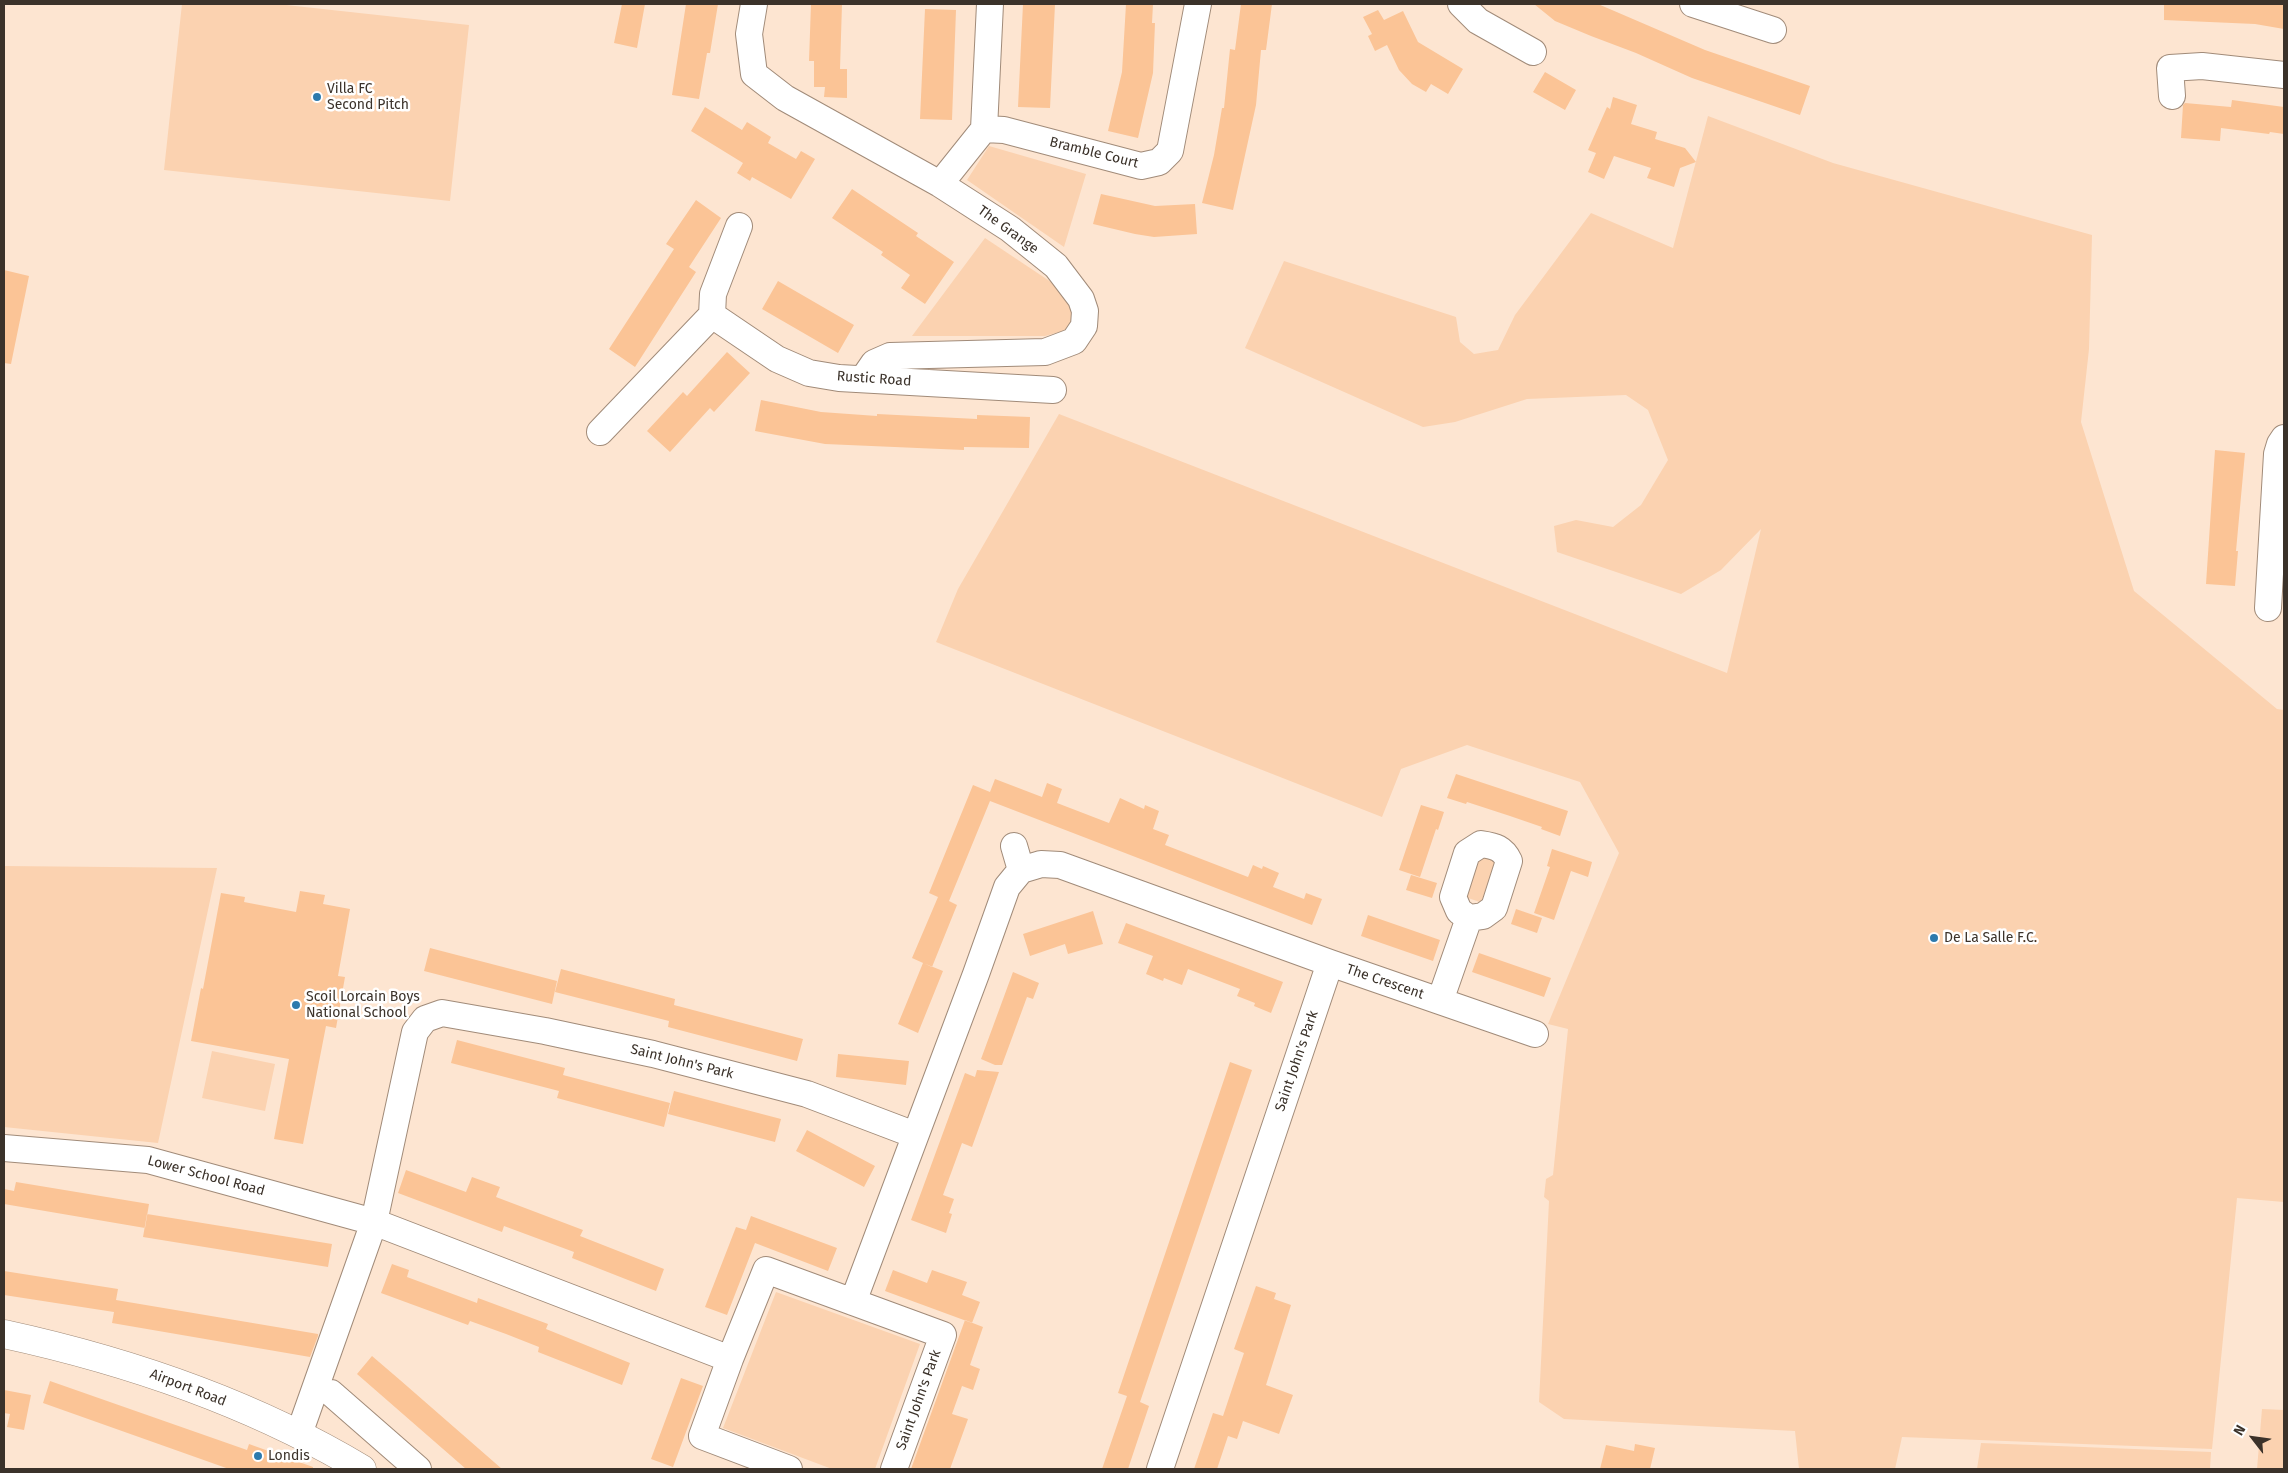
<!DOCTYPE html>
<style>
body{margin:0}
#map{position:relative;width:2288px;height:1473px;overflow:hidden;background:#fde5d1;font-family:"Fira Sans",sans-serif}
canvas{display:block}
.frame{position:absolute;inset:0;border:5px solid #3b322a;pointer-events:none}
.north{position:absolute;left:2228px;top:1413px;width:50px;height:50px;-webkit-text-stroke:4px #fff;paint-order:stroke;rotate:300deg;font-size:14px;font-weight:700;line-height:20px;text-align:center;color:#3b322a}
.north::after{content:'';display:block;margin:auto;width:18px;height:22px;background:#3b322a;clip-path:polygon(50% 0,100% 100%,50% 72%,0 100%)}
</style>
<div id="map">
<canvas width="2288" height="1473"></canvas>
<div class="frame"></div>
<div class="north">N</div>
</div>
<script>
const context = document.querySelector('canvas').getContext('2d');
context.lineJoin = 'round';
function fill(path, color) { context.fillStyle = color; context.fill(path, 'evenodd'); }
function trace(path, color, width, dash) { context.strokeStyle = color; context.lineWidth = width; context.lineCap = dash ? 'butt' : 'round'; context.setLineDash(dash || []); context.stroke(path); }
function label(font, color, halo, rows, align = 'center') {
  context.font = font + ' "Fira Sans",sans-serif'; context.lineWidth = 5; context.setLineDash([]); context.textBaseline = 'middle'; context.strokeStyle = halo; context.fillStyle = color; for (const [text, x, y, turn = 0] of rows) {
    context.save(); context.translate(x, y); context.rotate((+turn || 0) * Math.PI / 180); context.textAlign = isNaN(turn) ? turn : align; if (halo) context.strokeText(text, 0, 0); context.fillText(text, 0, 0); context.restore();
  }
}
fill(new Path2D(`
 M 182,4 L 277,4 L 469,25 L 450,201 L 164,170 Z
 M 1708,116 L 1833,163 L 2092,235 L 2089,349 L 2081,422 L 2134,591 L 2277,709 L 2284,710 L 2284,1202 L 2237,1198 L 2212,1449 L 1902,1437 L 1895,1469 L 1799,1469 L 1795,1431 L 1564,1419 L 1539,1402 L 1549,1201 L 1544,1197 L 1546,1179 L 1553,1175 L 1568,1029 L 1548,1024 L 1619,853 L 1580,782 L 1467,745 L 1401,769 L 1382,817 L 936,642 L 958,589 L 1059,414 L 1727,673 L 1761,529 L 1721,570 L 1681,594 L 1557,552 L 1554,526 L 1576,520 L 1613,527 L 1641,505 L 1668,460 L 1648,410 L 1626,395 L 1527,399 L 1455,422 L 1423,427 L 1245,348 L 1284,261 L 1456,317 L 1460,342 L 1474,354 L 1498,350 L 1515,315 L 1591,213 L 1673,248 Z
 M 989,146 L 1086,174 L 1064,247 L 967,180 Z
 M 985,238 L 1054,284 L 1068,302 L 1073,318 L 1066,330 L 1045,336 L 912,336 Z
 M 1477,854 L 1499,860 L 1486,904 L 1465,897 Z
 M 4,866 L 217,868 L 158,1143 L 4,1127 Z
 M 212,1051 L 275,1064 L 265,1111 L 202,1098 Z
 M 776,1292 L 920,1344 L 875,1469 L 832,1469 L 723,1428 Z
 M 2262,1409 L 2284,1410 L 2284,1469 L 2257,1469 Z
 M 1981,1443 L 2211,1452 L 2210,1469 L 1977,1469 Z`), '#fbd2b0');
fill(new Path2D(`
 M 622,4 L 645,4 L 637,48 L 614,43 Z
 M 686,4 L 718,4 L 710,53 L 707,53 L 699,99 L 672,95 Z
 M 811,4 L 842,4 L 840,69 L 847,69 L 847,98 L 824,97 L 825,87 L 814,87 L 814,61 L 809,61 Z
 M 1023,4 L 1055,4 L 1050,108 L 1018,107 Z
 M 1126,4 L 1153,4 L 1152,23 L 1155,23 L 1153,73 L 1138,138 L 1108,131 L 1122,72 Z
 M 1241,4 L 1272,4 L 1266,50 L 1261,50 L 1256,105 L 1233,210 L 1202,203 L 1214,155 L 1222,108 L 1224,108 L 1230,49 L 1235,50 Z
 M 1534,4 L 1598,4 L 1705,50 L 1810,86 L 1800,115 L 1692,78 L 1636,53 L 1591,36 L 1555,21 Z
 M 2164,4 L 2284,4 L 2284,29 L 2255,24 L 2164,20 Z
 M 925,9 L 956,10 L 952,120 L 920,119 Z
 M 1378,10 L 1384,20 L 1403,11 L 1418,42 L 1463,69 L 1448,94 L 1431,84 L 1426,92 L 1412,84 L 1399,70 L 1387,45 L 1375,51 L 1368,36 L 1372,34 L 1363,17 Z
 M 1545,72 L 1576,90 L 1565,110 L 1533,92 Z
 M 1613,97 L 1637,105 L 1631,124 L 1657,132 L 1655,139 L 1685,148 L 1696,162 L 1680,168 L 1674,187 L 1647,178 L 1651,168 L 1614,156 L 1604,179 L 1588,172 L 1596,153 L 1588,150 L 1607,107 L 1610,109 Z
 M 2232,100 L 2284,107 L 2284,134 L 2270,132 L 2269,134 L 2221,128 L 2220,141 L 2181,138 L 2183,105 L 2185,103 L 2231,107 Z
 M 705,107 L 742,130 L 747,122 L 771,137 L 768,143 L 796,159 L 801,151 L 815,159 L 791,199 L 752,177 L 750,181 L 737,173 L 743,163 L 691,131 Z
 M 852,189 L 918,233 L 916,236 L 954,262 L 925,304 L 901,288 L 910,275 L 881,255 L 883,252 L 832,218 Z
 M 1101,194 L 1155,206 L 1195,204 L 1197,234 L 1154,237 L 1135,234 L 1093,224 Z
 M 696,200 L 721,218 L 689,267 L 696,272 L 635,367 L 609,349 L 674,249 L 666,244 Z
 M 4,270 L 29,276 L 11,364 L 4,363 Z
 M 778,281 L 854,325 L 838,353 L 762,309 Z
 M 727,352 L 750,373 L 714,412 L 710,408 L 670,452 L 647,431 L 683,392 L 687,396 Z
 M 761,400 L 821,412 L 877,416 L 877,414 L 977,419 L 977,415 L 1030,417 L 1029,448 L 964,447 L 964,450 L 825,444 L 755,431 Z
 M 2215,450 L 2245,453 L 2236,551 L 2238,551 L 2235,586 L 2206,584 Z
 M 1456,774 L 1568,811 L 1560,836 L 1541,829 L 1542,827 L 1510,816 L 1467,802 L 1466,804 L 1447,798 Z
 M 995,779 L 1042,797 L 1047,783 L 1062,789 L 1057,803 L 1109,823 L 1120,798 L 1144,809 L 1145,805 L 1159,811 L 1153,829 L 1169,835 L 1165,845 L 1248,877 L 1253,865 L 1262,869 L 1263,866 L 1279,873 L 1273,887 L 1304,899 L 1306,893 L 1322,899 L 1312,925 L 990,801 L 949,901 L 957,905 L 932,967 L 912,958 L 938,897 L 929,893 L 973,785 L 990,792 Z
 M 1421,805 L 1444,812 L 1438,830 L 1436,829 L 1420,877 L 1399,870 Z
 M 1552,849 L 1592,862 L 1588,877 L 1571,871 L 1554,920 L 1534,913 L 1550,867 L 1547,866 Z
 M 1411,875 L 1437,883 L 1432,898 L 1406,890 Z
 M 300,891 L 325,895 L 323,904 L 350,909 L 338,976 L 345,977 L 336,1028 L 326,1026 L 303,1144 L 274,1139 L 289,1059 L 191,1041 L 201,988 L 203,989 L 221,893 L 245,897 L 244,902 L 296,912 Z
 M 1516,909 L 1542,918 L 1537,933 L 1511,924 Z
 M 1093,911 L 1103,944 L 1068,954 L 1065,944 L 1030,956 L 1023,934 Z
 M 1368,915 L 1440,940 L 1433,961 L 1361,936 Z
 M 1126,923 L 1283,982 L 1271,1013 L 1254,1006 L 1255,1003 L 1237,996 L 1240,989 L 1188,969 L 1182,985 L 1164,978 L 1163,981 L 1146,974 L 1153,956 L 1118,943 Z
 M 430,948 L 557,981 L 552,1004 L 424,971 Z
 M 1479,953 L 1551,978 L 1544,997 L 1472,972 Z
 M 923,963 L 943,971 L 918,1033 L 898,1024 Z
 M 561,969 L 675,999 L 674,1005 L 803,1039 L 797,1061 L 668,1027 L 669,1021 L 555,992 Z
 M 1013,972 L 1039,983 L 1033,999 L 1027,997 L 1002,1065 L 995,1065 L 981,1059 Z
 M 457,1040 L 565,1068 L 563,1075 L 670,1103 L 664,1127 L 557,1098 L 559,1091 L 451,1063 Z
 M 838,1054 L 909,1061 L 906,1085 L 836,1077 Z
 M 1230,1062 L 1252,1070 L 1140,1402 L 1149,1406 L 1128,1469 L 1102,1469 L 1127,1396 L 1118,1393 Z
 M 977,1070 L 999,1072 L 972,1147 L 962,1143 L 943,1195 L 954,1199 L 949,1213 L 952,1214 L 946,1233 L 911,1220 L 965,1073 L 975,1077 Z
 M 674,1091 L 781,1119 L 775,1142 L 668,1114 Z
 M 807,1130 L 875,1166 L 864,1187 L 796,1151 Z
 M 406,1170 L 466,1192 L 472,1177 L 500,1187 L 496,1197 L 583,1230 L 580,1236 L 664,1269 L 656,1291 L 572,1258 L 574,1252 L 504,1226 L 502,1232 L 398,1193 Z
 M 16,1182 L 149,1204 L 145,1228 L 4,1204 L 4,1189 L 14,1191 Z
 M 147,1214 L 332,1244 L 328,1267 L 143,1237 Z
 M 751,1216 L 837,1248 L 828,1271 L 755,1243 L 727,1315 L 705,1307 L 736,1227 L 746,1230 Z
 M 392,1264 L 409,1270 L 407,1277 L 477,1303 L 478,1298 L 548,1324 L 546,1329 L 630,1363 L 622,1385 L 538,1352 L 539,1347 L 506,1334 L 470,1321 L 468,1325 L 381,1293 Z
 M 893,1270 L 927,1283 L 932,1270 L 967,1282 L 962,1295 L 980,1302 L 972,1323 L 885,1291 Z
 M 4,1271 L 118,1289 L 116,1300 L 318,1334 L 318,1336 L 310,1357 L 112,1323 L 114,1312 L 4,1295 Z
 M 1256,1286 L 1276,1293 L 1274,1299 L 1291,1305 L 1266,1385 L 1293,1395 L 1279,1434 L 1243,1421 L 1237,1439 L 1228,1436 L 1217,1469 L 1194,1469 L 1213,1413 L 1223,1416 L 1244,1353 L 1234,1349 Z
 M 965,1320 L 983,1327 L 970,1365 L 980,1369 L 973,1390 L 962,1386 L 952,1414 L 968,1419 L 950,1469 L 911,1469 Z
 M 372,1356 L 400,1380 L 502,1469 L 466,1469 L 357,1374 Z
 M 681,1378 L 703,1386 L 673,1467 L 651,1459 Z
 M 50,1381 L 247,1450 L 249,1444 L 313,1467 L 313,1469 L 229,1469 L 43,1403 Z
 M 4,1390 L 31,1395 L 24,1430 L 7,1427 L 10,1414 L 4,1413 Z
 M 1635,1444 L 1655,1448 L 1650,1469 L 1600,1469 L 1606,1445 L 1634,1451 Z`), '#fbc496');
const minor = new Path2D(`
 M 754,4 L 749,34 L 754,74 L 785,98 L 940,184 L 1010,229 L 1056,266 L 1081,299 L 1085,311 L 1084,326 L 1074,341 L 1045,352 L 890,356 L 874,363 L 863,379
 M 1461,4 L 1478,21 L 1533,52
 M 1693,4 L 1773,30
 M 2172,96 L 2170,68 L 2202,66 L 2284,75
 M 984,129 L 990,4
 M 940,184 L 984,129 L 1004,130 L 1141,166 L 1159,162 L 1170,151 L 1198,4
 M 712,315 L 777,359 L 809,373 L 839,378 L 1053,390
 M 600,432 L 712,315 L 713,294 L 739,226
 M 2268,608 L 2277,454 L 2280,444 L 2284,438
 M 1021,870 L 1041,864 L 1060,865 L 1330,963 L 1535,1034
 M 1440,1001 L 1469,918 L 1459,911 L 1453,897 L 1467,853 L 1481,844 C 1495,846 1503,848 1509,861 L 1494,908 L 1483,916 L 1469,918
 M 4,1148 L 148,1160 L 374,1222 L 730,1359
 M 853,1302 L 976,974 L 1007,887 L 1021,870 L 1014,846
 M 331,1393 L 418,1469
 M 299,1434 L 374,1222 L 415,1032 L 425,1019 L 442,1013 L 545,1031 L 653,1054 L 807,1094 L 915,1135
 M 789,1469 L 702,1436 L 730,1359 L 766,1270 L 943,1335 L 894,1469
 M 1160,1469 L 1330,963`);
const major = new Path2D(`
 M 4,1334 C 128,1361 252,1403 362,1469`);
trace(minor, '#a18b79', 28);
trace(major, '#a18b79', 29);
trace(minor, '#fff', 26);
trace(major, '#fff', 28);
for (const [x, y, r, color] of [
 [317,97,5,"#2d7aad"],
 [1934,938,5,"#2d7aad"],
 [296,1005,5,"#2d7aad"],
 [258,1456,5,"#2d7aad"]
]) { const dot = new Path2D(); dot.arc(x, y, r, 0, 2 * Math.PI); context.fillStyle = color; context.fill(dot); trace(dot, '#fff', 2); }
label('14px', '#3b322a', '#fff', [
 ["Villa FC",327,89],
 ["Second Pitch",327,105],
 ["De La Salle F.C.",1944,938],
 ["Scoil Lorcain Boys",306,997],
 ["National School",306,1013],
 ["Londis",268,1456]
], 'left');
label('14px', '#3b322a', '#fff', [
 ["Bramble Court",1094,153,14],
 ["The Grange",1008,230,36],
 ["Rustic Road",874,379,4],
 ["The Crescent",1385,982,19],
 ["Saint John's Park",1297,1061,-71],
 ["Saint John's Park",682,1062,14],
 ["Lower School Road",206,1176,15],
 ["Airport Road",188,1388,21],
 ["Saint John's Park",919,1400,-70]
]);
</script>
